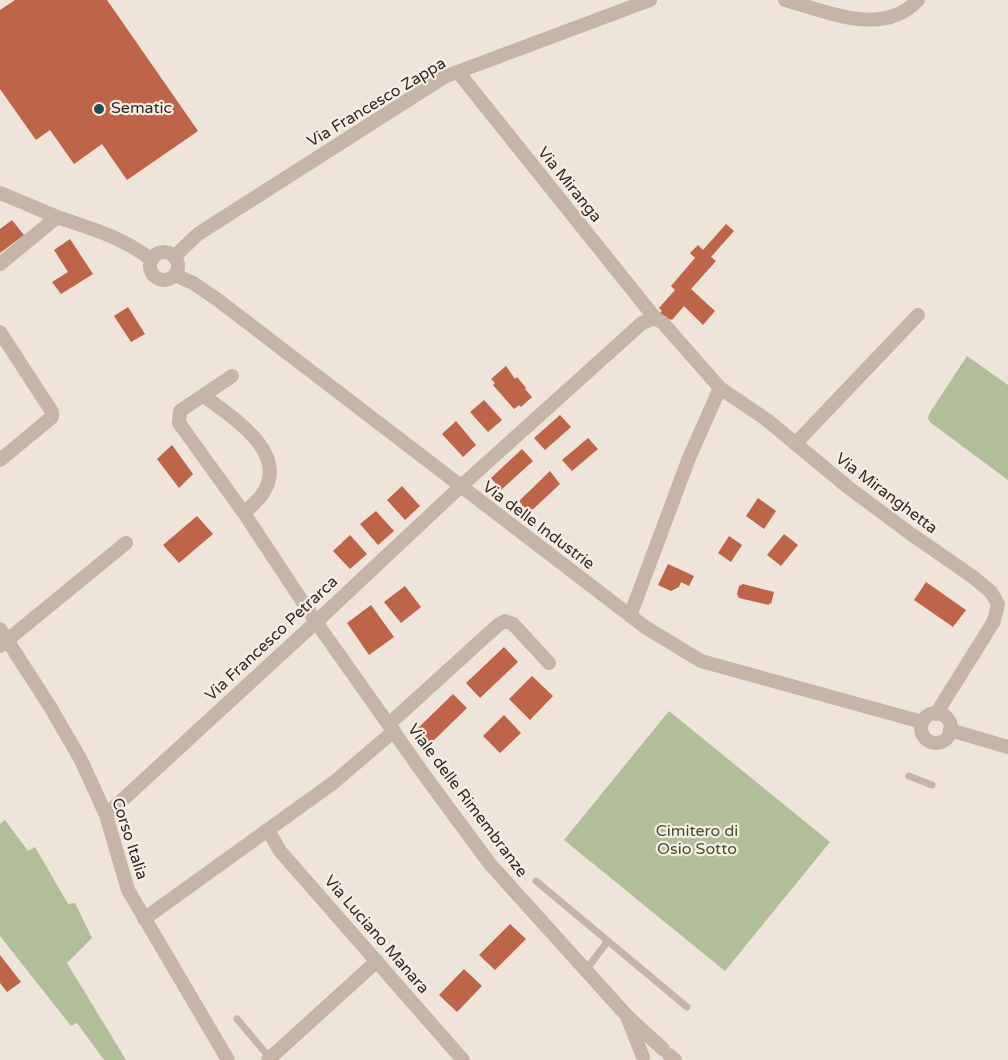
<!DOCTYPE html>
<style>
body{margin:0}
canvas{display:block;background:#efe4d9}
</style>
<canvas width="1008" height="1060"></canvas>
<script>
const context = document.querySelector('canvas').getContext('2d');
context.lineJoin = 'round';
function fill(path, color) { context.fillStyle = color; context.fill(path, 'evenodd'); }
function trace(path, color, width, dash) { context.strokeStyle = color; context.lineWidth = width; context.lineCap = dash ? 'butt' : 'round'; context.setLineDash(dash || []); context.stroke(path); }
function label(font, color, halo, rows, align = 'center') {
  context.font = font + ' "Varela Round",sans-serif'; context.lineWidth = 4.5; context.setLineDash([]); context.textBaseline = 'middle'; context.strokeStyle = halo; context.fillStyle = color; for (const [text, x, y, turn = 0] of rows) {
    context.save(); context.translate(x, y); context.rotate((+turn || 0) * Math.PI / 180); context.textAlign = isNaN(turn) ? turn : align; if (halo) context.strokeText(text, 0, 0); context.fillText(text, 0, 0); context.restore();
  }
}
fill(new Path2D(`
 M 967,356 L 1008,385 L 1008,480 L 931,423 L 928,419 L 929,414 Z
 M 669,711 L 830,842 L 725,971 L 564,840 Z
 M 5,820 L 28,851 L 35,847 L 68,904 L 75,903 L 92,938 L 67,963 L 126,1060 L 104,1060 L 77,1023 L 71,1026 L 0,936 L 0,824 Z`), '#b2bd9a');
fill(new Path2D(`
 M 15,0 L 107,0 L 198,131 L 127,180 L 102,144 L 74,164 L 50,130 L 36,140 L 0,89 L 0,10 Z
 M 12,220 L 24,235 L 0,253 L 0,229 Z
 M 726,224 L 734,231 L 711,257 L 716,261 L 691,289 L 715,311 L 703,325 L 684,306 L 672,320 L 670,319 L 668,321 L 659,314 L 662,311 L 659,308 L 675,290 L 671,286 L 695,258 L 690,253 L 698,245 L 703,250 Z
 M 70,239 L 93,274 L 61,294 L 52,282 L 68,272 L 54,250 Z
 M 128,307 L 145,334 L 131,342 L 114,316 Z
 M 506,366 L 515,379 L 517,377 L 526,388 L 525,389 L 532,397 L 521,407 L 519,405 L 514,409 L 493,385 L 495,383 L 491,379 Z
 M 484,400 L 502,420 L 488,432 L 470,412 Z
 M 560,415 L 571,427 L 545,450 L 534,438 Z
 M 456,421 L 476,445 L 463,457 L 442,434 Z
 M 588,438 L 598,449 L 572,471 L 562,460 Z
 M 172,445 L 193,474 L 179,488 L 157,459 Z
 M 522,449 L 533,461 L 501,490 L 491,478 Z
 M 550,471 L 560,484 L 529,513 L 519,501 Z
 M 402,486 L 420,506 L 405,520 L 387,500 Z
 M 758,498 L 776,511 L 764,529 L 746,516 Z
 M 376,511 L 394,531 L 378,545 L 360,524 Z
 M 197,516 L 213,534 L 179,563 L 163,545 Z
 M 784,534 L 798,545 L 781,566 L 767,555 Z
 M 350,535 L 367,554 L 350,569 L 333,551 Z
 M 729,536 L 742,545 L 731,562 L 718,553 Z
 M 668,564 L 694,576 L 689,586 L 681,582 L 679,587 L 671,591 L 658,585 Z
 M 926,582 L 966,610 L 953,627 L 914,600 Z
 M 743,584 L 774,592 L 771,604 L 769,603 L 769,605 L 739,598 L 737,594 L 739,586 Z
 M 405,586 L 421,607 L 401,623 L 384,602 Z
 M 371,605 L 394,637 L 369,655 L 347,623 Z
 M 504,647 L 518,662 L 480,698 L 466,683 Z
 M 532,676 L 553,696 L 530,720 L 509,699 Z
 M 453,694 L 467,708 L 428,746 L 414,732 Z
 M 504,715 L 521,733 L 500,753 L 483,736 Z
 M 510,924 L 526,939 L 495,970 L 479,955 Z
 M 0,955 L 21,982 L 7,992 L 0,983 Z
 M 464,969 L 482,986 L 457,1012 L 439,995 Z`), '#bd6449');
trace(new Path2D(`
 M 909,776 L 932,785
 M 536,881 L 687,1007
 M 585,971 L 608,941
 M 237,1019 L 270,1058`), '#c6b4a6', 7);
trace(new Path2D(`
 M 785,0 C 826,11 883,38 918,0
 M 458,72 L 655,318
 M 0,193 C 20,201 40,210 60,218 C 93,229 124,238 152,260
 M150 266a14 14 0 1 1 28 0a14 14 0 1 1-28 0Z
 M 174,257 L 198,234 L 444,77 L 650,0
 M 0,264 L 57,217
 M 175,275 L 193,283 L 218,300 L 645,627 L 701,661 L 922,722
 M 0,332 L 52,412 L 52,417 L 0,460
 M 232,376 L 180,411 L 179,423 L 244,513 L 316,622 L 425,776 L 490,864 L 628,1017 L 663,1049
 M 204,396 C 231,417 290,452 263,493 C 259,500 250,507 244,513
 M 795,444 L 918,315
 M 630,616 L 689,458 L 720,388
 M 0,629 L 49,705 L 81,760 L 106,815 L 128,890 L 228,1060
 M 0,646 L 126,543
 M921 728a15 15 0 1 1 30 0a15 15 0 1 1-30 0Z
 M 389,724 L 498,625 L 505,621 L 513,624 L 549,663
 M 950,730 L 1008,747
 M 106,815 L 316,622 L 460,487 L 642,323 L 655,318 L 663,323 L 720,388 L 767,420 L 849,488 L 911,534 L 973,577 L 991,592 L 998,604 L 994,621 L 936,714
 M 268,830 L 280,851 L 463,1060
 M 144,919 L 333,783 L 394,731
 M 628,1019 L 643,1057
 M 669,1055 L 675,1060
 M 268,1060 L 377,961`), '#c6b4a6', 14);
for (const [x, y, r, color] of [
 [99,109,6,"#1f4f51"]
]) { const dot = new Path2D(); dot.arc(x, y, r, 0, 2 * Math.PI); context.fillStyle = color; context.fill(dot); trace(dot, '#f7efe5', 2); }
label('16px', '#332a26', '#f7efe5', [
 ["Via Francesco Zappa",377,103,-31],
 ["Via Miranga",569,185,51],
 ["Via Miranghetta",886,494,37],
 ["Via delle Industrie",538,526,37],
 ["Via Francesco Petrarca",272,639,-43],
 ["Viale delle Rimembranze",467,801,53],
 ["Corso Italia",129,839,72],
 ["Via Luciano Manara",376,935,49]
]);
label('16px', '#332a26', '#f7efe5', [
 ["Sematic",111,109]
], 'left');
label('16px', '#434f2c', '#f7efe5', [
 ["Cimitero di",697,832],
 ["Osio Sotto",697,850]
]);
</script>
